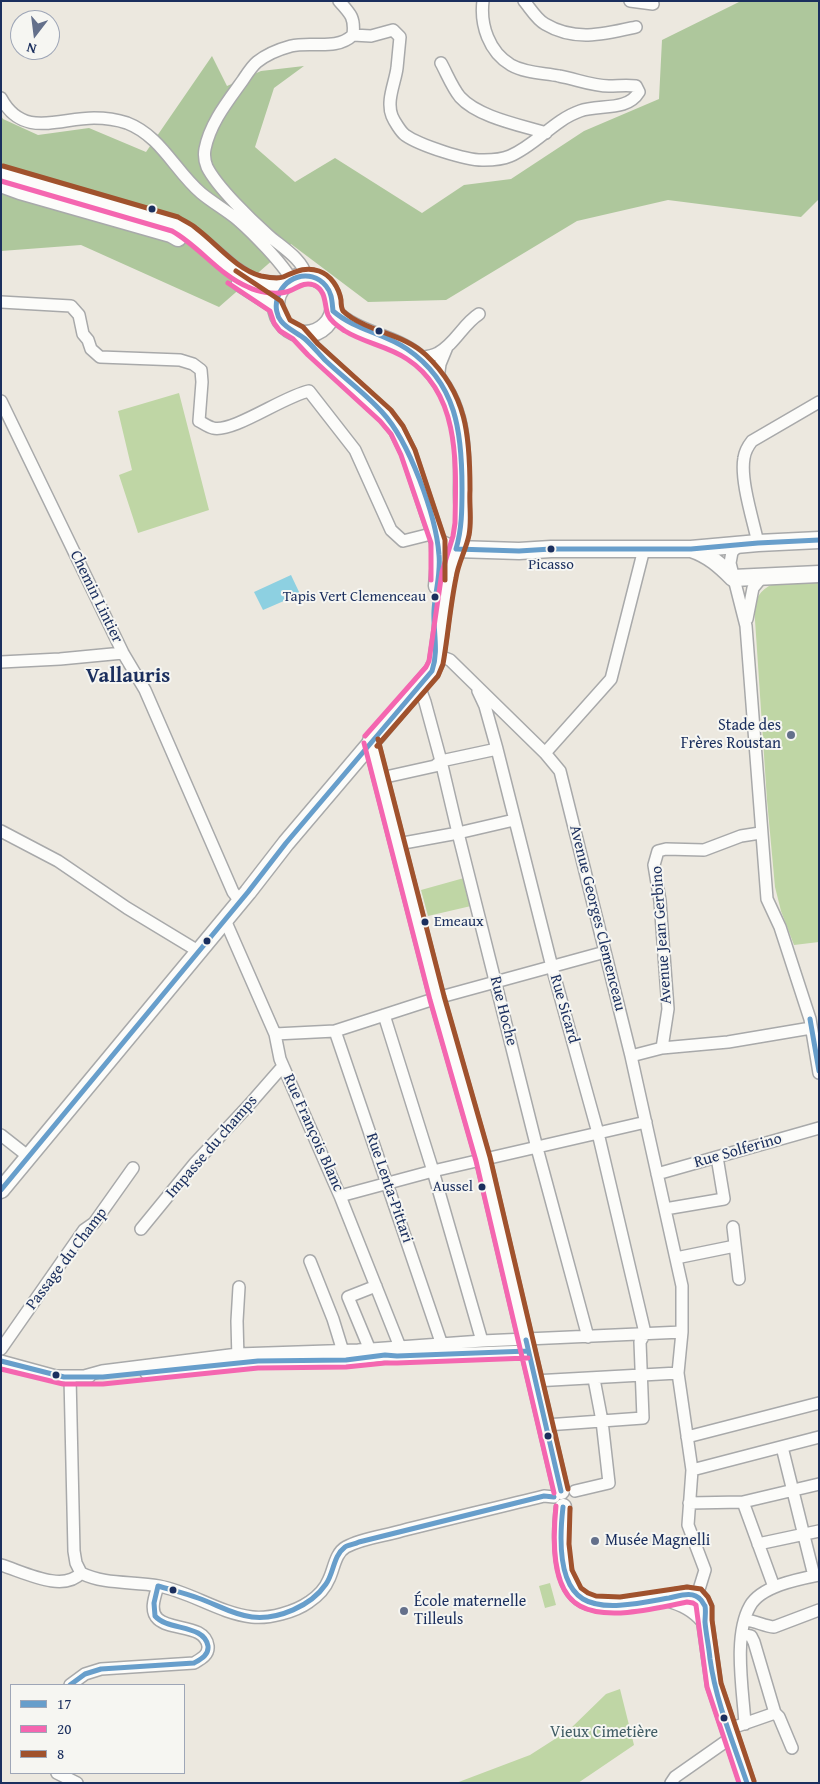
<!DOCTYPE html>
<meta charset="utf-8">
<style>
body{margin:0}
#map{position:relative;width:820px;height:1784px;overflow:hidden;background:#ece8df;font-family:"Gentium Book Plus",serif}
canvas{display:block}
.frame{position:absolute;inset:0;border:2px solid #1b2f5e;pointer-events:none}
.legend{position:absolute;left:10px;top:1684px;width:175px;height:90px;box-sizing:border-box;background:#f6f6f2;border:1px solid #9ea6b7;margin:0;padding:6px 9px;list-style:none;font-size:15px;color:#1b2f5e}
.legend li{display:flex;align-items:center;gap:10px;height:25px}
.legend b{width:25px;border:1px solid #9ea6b7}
.north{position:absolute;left:10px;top:10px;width:50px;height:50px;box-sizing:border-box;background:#f6f6f2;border:1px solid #9ea6b7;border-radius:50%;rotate:195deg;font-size:14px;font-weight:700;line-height:20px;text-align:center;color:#1b2f5e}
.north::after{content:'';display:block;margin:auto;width:18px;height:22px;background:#64708b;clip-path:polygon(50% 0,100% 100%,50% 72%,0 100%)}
</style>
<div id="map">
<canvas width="820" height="1784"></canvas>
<div class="frame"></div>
<ul class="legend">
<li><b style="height:6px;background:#679ecb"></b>17</li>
<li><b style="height:6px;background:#f466b0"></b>20</li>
<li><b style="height:6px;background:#a0522d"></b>8</li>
</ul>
<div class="north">N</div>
</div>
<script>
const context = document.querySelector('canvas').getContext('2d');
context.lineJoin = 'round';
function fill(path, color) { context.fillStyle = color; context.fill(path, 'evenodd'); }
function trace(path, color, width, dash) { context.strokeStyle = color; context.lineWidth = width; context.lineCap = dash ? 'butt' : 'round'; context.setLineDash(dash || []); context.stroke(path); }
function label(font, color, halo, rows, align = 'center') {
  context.font = font + ' "Gentium Book Plus",serif'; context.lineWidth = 4; context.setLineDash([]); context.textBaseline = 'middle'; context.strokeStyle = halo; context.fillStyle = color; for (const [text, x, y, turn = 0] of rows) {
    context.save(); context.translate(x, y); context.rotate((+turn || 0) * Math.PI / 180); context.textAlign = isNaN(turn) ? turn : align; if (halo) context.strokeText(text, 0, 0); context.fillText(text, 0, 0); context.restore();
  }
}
fill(new Path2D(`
 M 179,393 L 209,510 L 138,533 L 119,475 L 132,470 L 118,411 Z
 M 819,579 L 819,942 L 794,945 L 781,911 L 775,887 L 767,800 L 754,605 C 764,576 793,581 819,579 Z
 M 464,878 L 471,906 L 428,916 L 421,890 Z
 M 550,1583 L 556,1605 L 545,1608 L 539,1586 Z
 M 620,1689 L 634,1745 L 578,1783 L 456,1783 L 530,1755 L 569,1730 L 606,1694 Z`), '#bfd6a5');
fill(new Path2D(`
 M 741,1 L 819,1 L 819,199 L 801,217 L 668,200 L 577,221 L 446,300 L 368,302 L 291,244 L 219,307 L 81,245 L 1,251 L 1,116 L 3,119 L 38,135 L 89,128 L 146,152 L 212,56 L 227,86 L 261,71 L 304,66 L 274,88 L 255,147 L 295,182 L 335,158 L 422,213 L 464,185 L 511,179 L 584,131 L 659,99 L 662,40 Z`), '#aec79c');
fill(new Path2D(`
 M 291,575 L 300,594 L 263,610 L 254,592 Z`), '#8dd0e1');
const minor = new Path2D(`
 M 524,1 C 530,8 537,20 545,24 C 575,42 605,34 636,27
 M 630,1 L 653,4
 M 353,35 L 371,36 L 393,30 L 400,37 C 399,47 398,58 397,68 C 395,83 386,101 392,116 C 394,121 401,132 405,135 C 419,145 467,161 484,160 C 492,160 503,159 510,156 C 536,145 554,120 580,111 C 599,104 627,112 639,92 L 636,86 C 626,85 618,86 609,86 C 592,86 576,79 559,76 C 544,73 525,73 511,65 C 489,52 480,25 483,1
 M 441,63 C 447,74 452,87 460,97 C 478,117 520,125 546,133
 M 1,98 C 23,139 59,118 94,118 C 103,118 118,120 127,123 C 161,136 175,171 201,193 C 213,203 226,210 238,220 C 253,233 282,263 291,279
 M 306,276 C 303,259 280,246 268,235 C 251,220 217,187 207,167 C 205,162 204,154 205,149 C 210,123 228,101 243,80 C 247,74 252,66 257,62 C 267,54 280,49 291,46 C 312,41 336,51 353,35 C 355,18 351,14 339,1
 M 1,302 L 71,306 L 79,315 L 83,334 L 88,340 L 91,349 L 100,357 L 180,360 L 193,364 L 201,370 L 202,382 L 199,421 C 203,423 208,427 213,428 C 233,433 284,396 309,391 L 355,450 L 391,530 L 403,541 L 435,533
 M 419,358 C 425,357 433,356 438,353 C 455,344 463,324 479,314
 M 438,379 L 440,364 L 447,347
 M 1,401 L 123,653 L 145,690 L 233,892 L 240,901
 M 758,543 C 753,520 740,480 744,458 C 745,451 748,446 752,441 L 819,402
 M 740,544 L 732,552 L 730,563 L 746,626 L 767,899 L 780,927 L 810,1019 L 819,1073
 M 747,619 L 753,588 L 762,577
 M 437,655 L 450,660 L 545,753 L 560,771 L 631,1056 L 682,1286 L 682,1332 L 678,1373 L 692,1470 L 688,1525 L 705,1570 L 697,1596
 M 1,662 L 60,659 L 123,653
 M 419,686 L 425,702 L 441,761 L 458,833 L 537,1148 L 588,1337
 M 478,691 L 485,706 L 497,749 L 552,967 L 598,1133 L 645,1333 L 640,1342 L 643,1418 L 546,1425
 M 545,753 L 611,679 L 644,549
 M 381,778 L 435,766 L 441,761 L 497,749
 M 1,831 L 58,861 L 127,908 L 198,951
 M 398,844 L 458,833 L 514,820
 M 225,920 L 275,1034 L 280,1059 L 340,1196 L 400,1347
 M 384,1015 L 433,1171 L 482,1341
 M 335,1031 L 442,1345
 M 275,1034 L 335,1031 L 437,998 L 605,952
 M 662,1048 L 668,1009 L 660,901 L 654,865 L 658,851 L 666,849 L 704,850 L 741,836 L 760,833
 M 631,1056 L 662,1048 L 728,1042 L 811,1028
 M 1,1135 L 29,1157
 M 657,1174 L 819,1128
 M 340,1196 L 433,1171 L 646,1122
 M 665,1209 L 724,1199 L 717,1157
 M 733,1227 L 739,1279
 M 141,1229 L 195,1163 L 248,1106 L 283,1066
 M 676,1258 L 735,1246
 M 310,1261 L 333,1319 L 345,1358
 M 1,1349 L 84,1230 L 94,1223 L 133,1168
 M 370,1350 L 348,1297 L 376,1286
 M 238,1360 L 237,1321 L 239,1287
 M 1,1361 L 56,1376 L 90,1376
 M 146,1373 L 258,1361 L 346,1360 L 385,1355 L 397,1356 L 528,1351
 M 84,1376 L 102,1371 L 238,1354 L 358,1350 L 482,1341 L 682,1332
 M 70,1377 L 74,1551 L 76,1563 L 81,1573
 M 534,1381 L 678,1373
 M 687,1437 L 819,1403
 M 782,1447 L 814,1576
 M 692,1470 L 819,1437
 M 575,1491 L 609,1483 L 602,1421 L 594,1379
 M 743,1502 L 819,1484
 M 689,1503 L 743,1502 L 774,1587
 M 758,1544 L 819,1531
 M 1,1565 C 24,1572 63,1593 81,1573
 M 81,1573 C 105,1585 133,1581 159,1586 C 191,1592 219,1613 252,1617 C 269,1619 295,1612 309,1602 C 318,1596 325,1589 329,1579 C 334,1569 335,1553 346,1547 C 362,1538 384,1536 401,1531 C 448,1519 496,1508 544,1496 L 554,1497
 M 745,1620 C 756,1621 764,1626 774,1627 L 819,1610
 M 70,1685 L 85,1674 L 101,1669 L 194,1663 C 201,1659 209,1655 208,1646 C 205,1624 171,1631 158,1619 C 149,1611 155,1596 158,1586
 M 775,1713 L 779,1717 L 792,1748
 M 745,1724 C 743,1690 733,1636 750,1606 C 761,1586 799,1579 819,1575
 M 729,1729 L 775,1713 L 754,1642 L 751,1636 L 742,1634
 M 57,1773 L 77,1783
 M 671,1783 L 675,1777 L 732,1737`);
const secondary = new Path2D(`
 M 1,173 L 175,224 L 191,233 L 233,269 L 250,280 L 261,284 L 284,285
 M 1,184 L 20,191 L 171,234 L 178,238
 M276 305a29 29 0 1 1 58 0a29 29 0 1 1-58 0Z
 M 240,283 L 276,306
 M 298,333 L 313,349 L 386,416 L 397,430 L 408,452 L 438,542 L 439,563 L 437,586
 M 438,542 L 450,548 L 456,549 L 519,551 L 551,549 L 691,549 L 758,543 L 819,540
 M 691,549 C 709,555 720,565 733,578 L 819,574
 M 371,741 L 437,998 L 483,1159 L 561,1491
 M 1,1190 L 248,892 L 286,843 L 432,671 L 436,663 C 441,633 443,603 449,573 C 452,559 459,546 462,533 C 464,519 462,504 462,491 C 463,437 462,397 419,358 C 394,336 357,336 333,311
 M 563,1507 C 560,1532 558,1587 584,1600 C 608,1612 662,1599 687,1594 L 697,1596 L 702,1601 L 705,1607 L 705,1621 L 714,1685 L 747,1783
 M 667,1598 C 683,1603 694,1608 705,1621`);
trace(minor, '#a8a9aa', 14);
trace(secondary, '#a8a9aa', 19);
trace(minor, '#fcfcfa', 11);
trace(secondary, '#fcfcfa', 16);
trace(new Path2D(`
 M 333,311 C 355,330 384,333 407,349 C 457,383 462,433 462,488 C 462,509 462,529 456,549
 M 456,549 L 519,551 L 551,549 L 691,549 L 758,543 L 819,540
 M 810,1019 L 819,1071
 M 1,1190 L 248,892 L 286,843 L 432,671 C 439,651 433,632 434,611 C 435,592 441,574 439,555 C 436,515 409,441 382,412 C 365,393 345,379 326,361 C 319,354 313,346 305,339 C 298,333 287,329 281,321 C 277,316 275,307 277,300 C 282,277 310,267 326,286 C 332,293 332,302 333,311
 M 526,1340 L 561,1491
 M 1,1361 L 64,1377 L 103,1377 L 258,1361 L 346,1360 L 385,1355 L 397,1356 L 528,1351
 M 563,1507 C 560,1533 557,1583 583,1599 C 604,1612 646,1602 669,1598 C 679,1596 693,1590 701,1600 C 702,1601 704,1605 705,1606 C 706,1611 705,1617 705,1622 C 706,1634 709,1647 710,1659 C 716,1702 733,1742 747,1783
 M 158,1586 C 171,1590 185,1593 198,1598 C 216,1604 233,1615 252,1617 C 278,1620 311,1606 326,1584 C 334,1573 333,1556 345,1547 C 348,1545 355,1544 359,1542 L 544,1496 L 554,1497
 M 70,1685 L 85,1674 L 101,1669 L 194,1663 C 201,1659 209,1655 208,1646 C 204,1624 168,1631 155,1616 L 154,1603 L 158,1586`), '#679ecb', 5);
trace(new Path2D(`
 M 1,181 L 172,231 C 199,246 219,275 248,287 C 258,292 275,295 286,292 C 296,290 302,281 314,285 C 327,291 324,305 328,315 C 331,322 339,327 345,331 C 364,343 388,346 407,359 C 461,394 456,466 455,523 L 453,536 L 442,572 L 429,661 L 426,667 L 365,736
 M 228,283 L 270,311 L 274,323 L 280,331 L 293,339 L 308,355 L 380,421 L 391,434 L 401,455 L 431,543 L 431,580
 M 364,743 L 430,1000 L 476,1161 L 554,1493
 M 1,1369 L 63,1384 L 103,1384 L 258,1368 L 346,1367 L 385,1363 L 397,1363 L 528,1358
 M 556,1506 C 553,1536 550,1590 580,1606 C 607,1621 658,1608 687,1602 L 693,1603 L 696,1605 L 707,1687 L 739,1783`), '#f466b0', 5);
trace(new Path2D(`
 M 3,166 L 178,217 C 184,221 192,224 197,229 C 217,244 236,269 261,276 C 266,277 278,279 283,277 C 295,272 305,266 319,271 C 331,275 339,288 341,300 C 341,303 341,307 343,311 C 345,313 349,316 352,318 C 375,333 405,335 426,355 C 467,394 470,436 470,490 C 469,505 472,520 469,535 C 466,550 458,563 456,578 C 450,607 448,636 443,664 L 438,676 L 377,746
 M 236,271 L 281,301 L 290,320 L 303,327 L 318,344 L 391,410 L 403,426 L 415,450 L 445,540 L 445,580
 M 378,739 L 444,996 L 490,1157 L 568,1489
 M 570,1508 L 569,1544 L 572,1570 L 581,1588 L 588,1593 L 596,1596 L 620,1597 L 687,1587 L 701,1589 L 708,1597 L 712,1606 L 712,1620 L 721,1683 L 754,1781`), '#a0522d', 5);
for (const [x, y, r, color] of [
 [152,209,4.5,"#1b2f5e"],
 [379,331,4.5,"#1b2f5e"],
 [551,549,4.5,"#1b2f5e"],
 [435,597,4.5,"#1b2f5e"],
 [791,735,5,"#64708b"],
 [425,922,4.5,"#1b2f5e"],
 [207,941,4.5,"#1b2f5e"],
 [482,1187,4.5,"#1b2f5e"],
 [56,1375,4.5,"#1b2f5e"],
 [548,1436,4.5,"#1b2f5e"],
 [595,1541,5,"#64708b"],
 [173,1590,4.5,"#1b2f5e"],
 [404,1611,5,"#64708b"],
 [724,1718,4.5,"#1b2f5e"]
]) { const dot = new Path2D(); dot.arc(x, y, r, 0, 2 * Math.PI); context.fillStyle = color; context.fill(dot); trace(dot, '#f6f6f2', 2); }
label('15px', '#1b2f5e', '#f6f6f2', [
 ["Picasso",551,565,"center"],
 ["Tapis Vert Clemenceau",426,597],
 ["Emeaux",434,922,"left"],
 ["Aussel",473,1187]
], 'right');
label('16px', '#1b2f5e', '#f6f6f2', [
 ["Chemin Lintier",96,597,64],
 ["Avenue Georges Clemenceau",597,918,76],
 ["Avenue Jean Gerbino",662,935,-94],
 ["Rue Sicard",564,1009,74],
 ["Rue Hoche",503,1011,76],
 ["Rue François Blanc",313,1133,66],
 ["Impasse du champs",212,1147,-49],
 ["Rue Solferino",738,1151,-16],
 ["Rue Lenta-Pittari",389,1188,71],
 ["Passage du Champ",67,1259,-53]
]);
label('16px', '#1b2f5e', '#f6f6f2', [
 ["Stade des",781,726,"right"],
 ["Frères Roustan",781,744,"right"],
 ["Musée Magnelli",605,1541],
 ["École maternelle",414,1602],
 ["Tilleuls",414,1620]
], 'left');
label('16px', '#415d65', '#f6f6f2', [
 ["Vieux Cimetière",604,1733]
]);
label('bold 21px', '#1b2f5e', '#f6f6f2', [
 ["Vallauris",128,677]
]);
</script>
